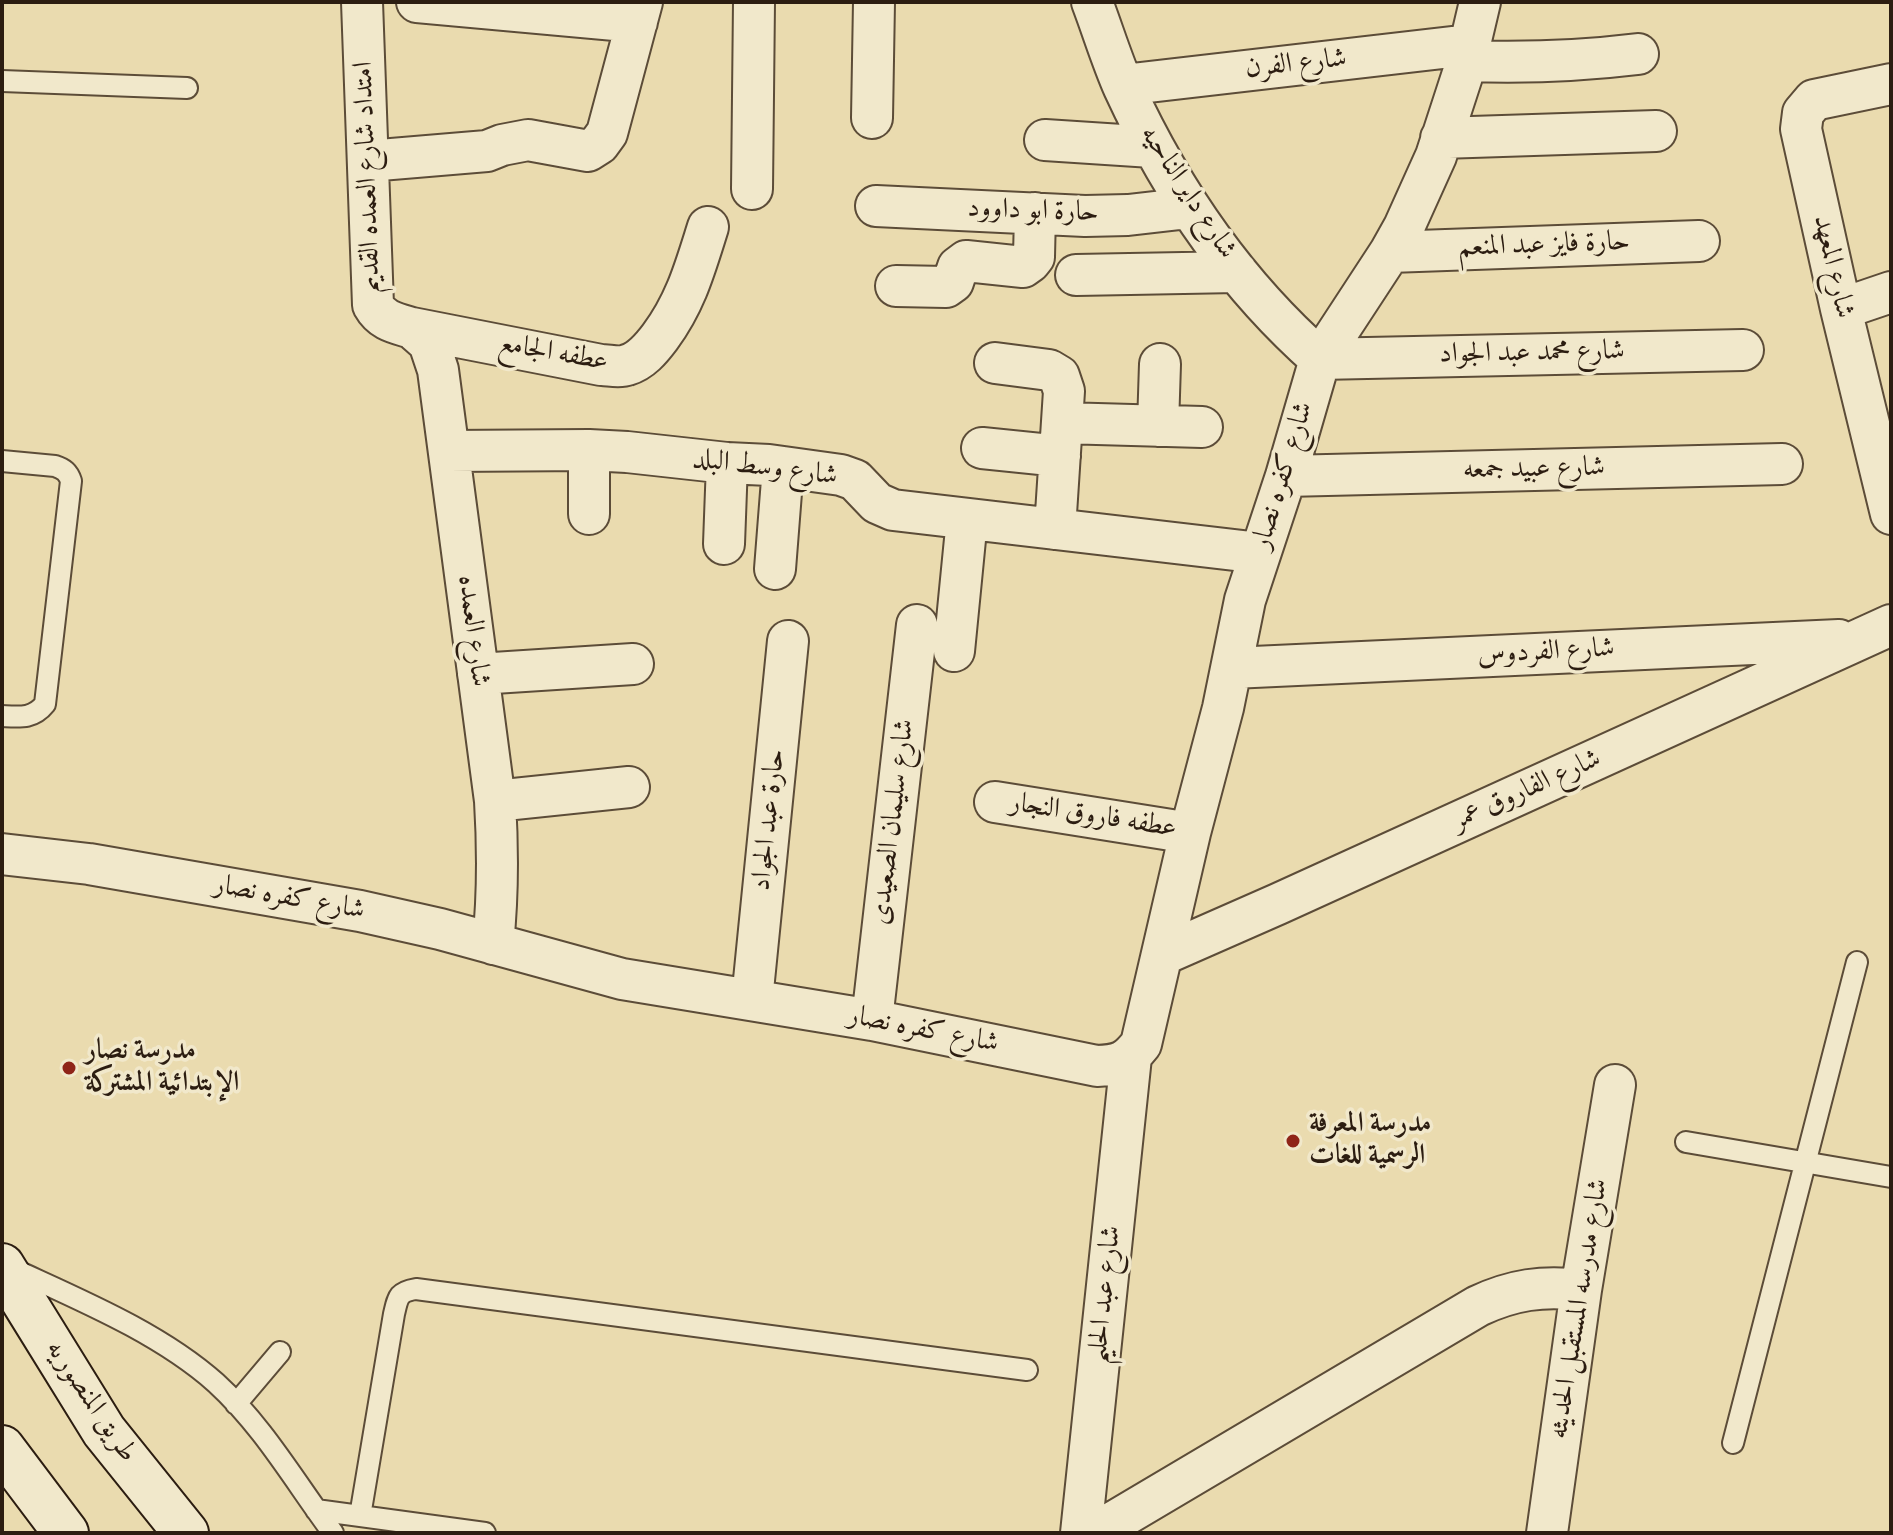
<!DOCTYPE html>
<meta charset="utf-8">
<style>
body{margin:0}
#map{position:relative;width:1893px;height:1535px;overflow:hidden;background:#eadbaf;font-family:"IM FELL DW Pica",serif}
canvas{display:block}
.frame{position:absolute;inset:0;border:4px solid #2c1d11;pointer-events:none}
</style>
<div id="map">
<canvas width="1893" height="1535"></canvas>
<div class="frame"></div>
</div>
<script>
const context = document.querySelector('canvas').getContext('2d');
context.lineJoin = 'round';
function trace(path, color, width, dash) { context.strokeStyle = color; context.lineWidth = width; context.lineCap = dash ? 'butt' : 'round'; context.setLineDash(dash || []); context.stroke(path); }
function label(font, color, halo, rows, align = 'center') {
  context.font = font + ' "IM FELL DW Pica",Amiri,serif'; context.lineWidth = 7; context.setLineDash([]); context.textBaseline = 'middle'; context.strokeStyle = halo; context.fillStyle = color; for (const [text, x, y, turn = 0] of rows) {
    context.save(); context.translate(x, y); context.rotate((+turn || 0) * Math.PI / 180); context.textAlign = isNaN(turn) ? turn : align; if (halo) context.strokeText(text, 0, 0); context.fillText(text, 0, 0); context.restore();
  }
}
const service = new Path2D(`
 M 2,81 L 187,88
 M 2,461 L 55,466 C 64,469 68,472 71,481 L 45,704 C 33,719 20,717 2,716
 M 1686,1142 L 1891,1177
 M 13,1269 C 80,1300 160,1333 216,1383 C 263,1426 295,1482 333,1533
 M 236,1404 L 280,1352
 M 1733,1443 L 1857,962
 M 316,1510 L 485,1533
 M 360,1516 L 394,1314 C 398,1297 398,1292 416,1289 L 1027,1370`);
const minor = new Path2D(`
 M 362,2 L 373,305 C 382,321 395,323 412,328 L 601,365 C 609,365 619,368 627,365 C 641,361 651,349 660,337 C 686,302 695,268 708,227
 M 417,2 L 637,22
 M 1092,2 C 1103,31 1112,61 1124,88 C 1171,190 1236,285 1320,359
 M 1466,61 C 1524,63 1581,61 1638,54
 M 1891,84 L 1814,100 L 1803,113 L 1801,129 L 1841,309 L 1891,514
 M 1123,85 L 1469,45
 M 872,118 L 874,2
 M 1441,138 L 1656,131
 M 1045,140 L 1152,147
 M 368,161 L 487,151 L 502,145 L 528,140 L 588,151 L 599,144 L 607,133 L 642,2
 M 752,189 L 754,2
 M 876,206 L 1085,216 L 1128,215 L 1189,208
 M 1390,252 L 1699,241
 M 1076,275 L 1237,272
 M 896,286 L 946,287 L 953,282 L 958,267 L 966,261 L 1023,267 L 1030,262 L 1034,257 L 1035,213
 M 1841,309 L 1891,292
 M 412,328 L 429,343 L 438,370 L 495,801 C 498,850 498,896 493,944
 M 1320,359 L 1743,350
 M 995,363 L 1049,370 L 1059,376 L 1064,391 L 1055,529
 M 1062,423 L 1202,427
 M 1158,426 L 1160,364
 M 982,448 L 1060,456
 M 589,450 L 589,514
 M 449,451 L 589,450 L 627,452 L 727,463 L 769,465 L 841,475 L 855,480 L 877,503 L 893,510 L 1260,553
 M 1286,476 L 1782,464
 M 724,544 L 727,463
 M 775,569 L 783,467
 M 954,651 L 967,519
 M 1232,668 L 1839,640
 M 478,674 L 633,664
 M 495,801 L 629,787
 M 995,802 L 1190,833
 M 2,854 L 89,864 L 360,911 L 440,929 L 622,979 L 872,1020 L 1097,1066 C 1120,1065 1127,1062 1141,1044 L 1190,833 L 1223,708 L 1245,600 L 1286,476 L 1320,359 L 1390,252 L 1404,227 L 1436,156 L 1464,70 L 1480,2
 M 1162,955 L 1278,904 L 1891,625
 M 752,1000 L 788,641
 M 872,1020 L 917,625
 M 1081,1533 L 1131,1057
 M 1095,1533 L 1478,1306 C 1512,1290 1543,1285 1581,1290
 M 1547,1533 L 1581,1290 L 1615,1085`);
const secondary = new Path2D(`
 M 2,1266 L 104,1431 L 186,1533
 M 2,1448 L 66,1533`);
trace(service, '#5c4c38', 24);
trace(minor, '#5c4c38', 44);
trace(secondary, '#2c1d11', 48);
trace(service, '#f1e8cb', 20);
trace(minor, '#f1e8cb', 40);
trace(secondary, '#f1e8cb', 44);
for (const [x, y, r, color] of [
 [69,1068,8,"#8f2418"],
 [1293,1141,8,"#8f2418"]
]) { const dot = new Path2D(); dot.arc(x, y, r, 0, 2 * Math.PI); context.fillStyle = color; context.fill(dot); trace(dot, '#f1e8cb', 3); }
label('28px', '#2c1d11', '#f1e8cb', [
 ["شارع الفرن",1296,65,-6],
 ["امتداد شارع العمده القديم",369,177,-92],
 ["شارع داير الناحيه",1187,193,57],
 ["حارة ابو داوود",1033,212,2],
 ["حارة فايز عبد المنعم",1544,246,-2],
 ["شارع المعهد",1832,267,77],
 ["عطفه الجامع",553,354,10],
 ["شارع محمد عبد الجواد",1532,354,-1],
 ["شارع وسط البلد",765,469,7],
 ["شارع عبيد جمعه",1534,470,-1],
 ["شارع كفره نصار",1284,476,-73],
 ["شارع العمده",472,631,83],
 ["شارع الفردوس",1546,653,-3],
 ["شارع الفاروق عمر",1527,791,-24],
 ["عطفه فاروق النجار",1093,817,9],
 ["حارة عبد الجواد",770,820,-84],
 ["شارع سليمان الصعيدى",894,822,-83],
 ["شارع كفره نصار",289,899,10],
 ["شارع كفره نصار",923,1031,11],
 ["شارع عبد الحليم",1106,1295,-84],
 ["شارع مدرسه المستقبل الحديثه",1580,1309,-81],
 ["طريق المنصوريه",90,1402,56]
]);
label('bold 28px', '#2c1d11', '#f1e8cb', [
 ["مدرسة نصار",85,1052],
 ["الإبتدائية المشتركة",85,1084],
 ["مدرسة المعرفة",1309,1125],
 ["الرسمية للغات",1309,1157]
], 'left');
</script>
